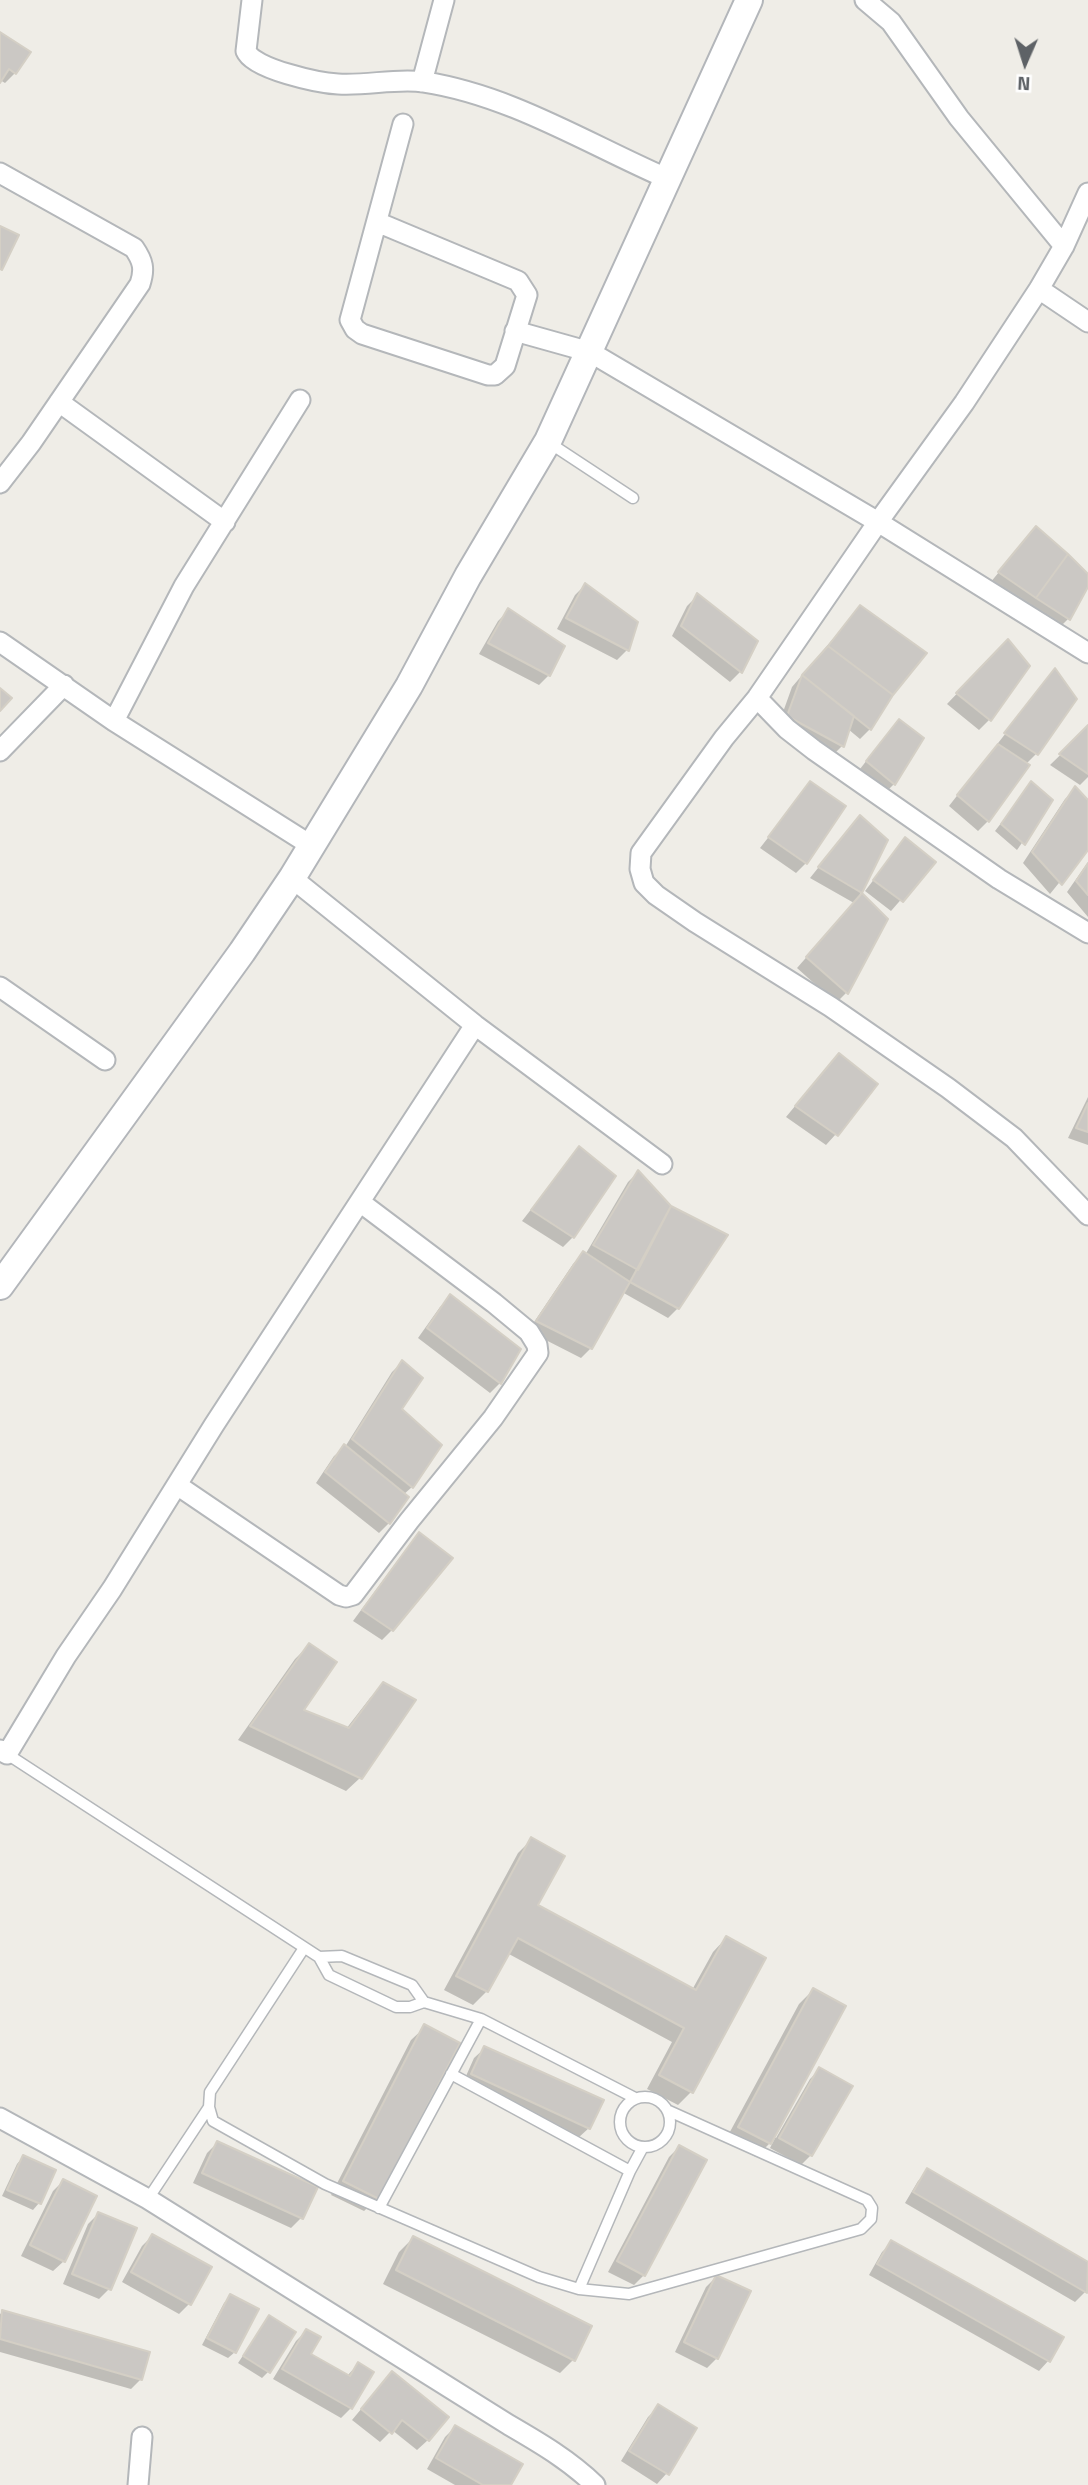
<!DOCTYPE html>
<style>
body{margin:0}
#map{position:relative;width:1088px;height:2485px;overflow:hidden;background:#efede7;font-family:"Titillium Web",sans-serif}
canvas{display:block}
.north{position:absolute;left:990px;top:28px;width:70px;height:70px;-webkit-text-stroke:5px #fff;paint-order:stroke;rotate:183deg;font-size:19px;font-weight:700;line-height:28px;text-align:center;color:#5e6266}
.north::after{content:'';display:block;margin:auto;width:24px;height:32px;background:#5e6266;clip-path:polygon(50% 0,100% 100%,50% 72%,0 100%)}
</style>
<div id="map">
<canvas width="1088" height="2485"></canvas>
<div class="north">N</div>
</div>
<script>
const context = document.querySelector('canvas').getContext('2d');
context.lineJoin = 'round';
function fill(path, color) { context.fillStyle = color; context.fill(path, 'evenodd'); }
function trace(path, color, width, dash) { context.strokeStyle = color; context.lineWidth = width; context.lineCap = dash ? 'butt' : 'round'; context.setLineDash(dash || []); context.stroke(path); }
fill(new Path2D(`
 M 0,34 L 15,73 L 5,83 L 0,80 Z
 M 1026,539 L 1088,576 L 1088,583 L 1068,619 L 1062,625 L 1028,604 L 1025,607 L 990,583 Z
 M 585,585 L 627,650 L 617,660 L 557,629 L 575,595 Z
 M 697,596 L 755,641 L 740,672 L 730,682 L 672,636 L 687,606 Z
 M 860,607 L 891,694 L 870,729 L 860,739 L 848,729 L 842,746 L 832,756 L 778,726 L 792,687 Z
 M 508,611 L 549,675 L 539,685 L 479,654 L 498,621 Z
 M 1007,641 L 1028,666 L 989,720 L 979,730 L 947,704 Z
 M 1055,670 L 1075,699 L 1036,754 L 1026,764 L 988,821 L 978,831 L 949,806 Z
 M 892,728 L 922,739 L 894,784 L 887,791 L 860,769 Z
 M 1088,728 L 1088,777 L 1080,785 L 1050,765 Z
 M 811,783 L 806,863 L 796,873 L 760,848 Z
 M 1031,784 L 1051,801 L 1017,850 L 995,831 Z
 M 1075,789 L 1088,802 L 1088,847 L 1050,894 L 1023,863 L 1065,799 Z
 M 850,828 L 886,841 L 860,894 L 886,919 L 846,993 L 836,1003 L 797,968 L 854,903 L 810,878 Z
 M 905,839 L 933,863 L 891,911 L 865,891 Z
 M 1088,862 L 1088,917 L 1067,892 Z
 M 829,1065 L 836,1134 L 826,1145 L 786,1117 Z
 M 1088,1097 L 1088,1145 L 1068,1138 Z
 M 579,1148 L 573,1237 L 563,1247 L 522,1221 Z
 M 638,1172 L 678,1308 L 668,1318 L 622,1292 L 591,1348 L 581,1358 L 528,1331 L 573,1264 L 583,1253 L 585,1255 L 628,1182 Z
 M 450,1297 L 518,1350 L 500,1383 L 490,1393 L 418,1338 L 440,1307 Z
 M 402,1362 L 400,1410 L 412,1487 L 403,1495 L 389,1523 L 379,1533 L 316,1483 L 334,1456 L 345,1447 L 392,1372 Z
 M 419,1535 L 392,1630 L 382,1640 L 353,1621 L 409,1545 Z
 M 309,1645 L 301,1710 L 346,1729 L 370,1698 L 384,1684 L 360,1778 L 346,1791 L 238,1740 L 295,1659 Z
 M 532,1839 L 536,1906 L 692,1990 L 713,1952 L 726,1938 L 691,2092 L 678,2105 L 647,2089 L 672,2042 L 507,1953 L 487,1991 L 473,2005 L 444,1990 L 518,1853 Z
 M 813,1990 L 773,2137 L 776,2138 L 810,2079 L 820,2069 L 811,2155 L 801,2165 L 770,2148 L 775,2138 L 756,2157 L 725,2141 L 799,2004 Z
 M 425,2027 L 378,2198 L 364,2211 L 331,2195 L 411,2040 Z
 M 485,2048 L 589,2128 L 578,2138 L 462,2085 L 474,2058 Z
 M 217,2143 L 301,2218 L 291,2228 L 193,2183 L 207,2153 Z
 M 679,2147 L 644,2275 L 634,2285 L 608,2272 L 669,2157 Z
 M 23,2157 L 54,2171 L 39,2203 L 33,2210 L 2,2196 L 17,2164 Z
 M 928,2171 L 1088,2264 L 1088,2288 L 1085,2292 L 1075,2302 L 905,2203 L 918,2181 Z
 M 63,2181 L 64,2261 L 53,2271 L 21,2256 L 53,2191 Z
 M 98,2214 L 109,2289 L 99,2299 L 63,2284 L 88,2224 Z
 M 152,2236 L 189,2304 L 179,2314 L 122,2282 L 142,2246 Z
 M 413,2238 L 573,2360 L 560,2373 L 383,2284 L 399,2252 Z
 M 892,2242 L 1049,2360 L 1039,2371 L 869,2275 L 882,2252 Z
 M 716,2277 L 717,2358 L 707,2368 L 675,2352 L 706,2287 Z
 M 231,2296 L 235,2352 L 228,2358 L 202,2345 L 224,2303 Z
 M 3,2312 L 141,2379 L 131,2389 L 0,2352 L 0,2314 Z
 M 269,2317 L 268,2372 L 262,2378 L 238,2363 Z
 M 306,2331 L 308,2354 L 347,2376 L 358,2364 L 372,2372 L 351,2408 L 341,2418 L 273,2379 L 296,2341 Z
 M 382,2384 L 428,2440 L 417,2450 L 392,2430 L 380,2442 L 352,2420 Z
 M 658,2407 L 667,2473 L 657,2484 L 621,2461 L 648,2417 Z
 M 455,2427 L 509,2485 L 455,2485 L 427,2469 L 445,2437 Z`), '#0003');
const building = new Path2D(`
 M 0,32 L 31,52 L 16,74 L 9,69 L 0,83 Z
 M 0,226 L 19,235 L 2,270 L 0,269 Z
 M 1036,526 L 1068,554 L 1036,598 L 998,572 Z
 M 1068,554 L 1088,574 L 1088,587 L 1070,620 L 1036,598 Z
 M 585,583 L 638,622 L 629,651 L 566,618 Z
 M 697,593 L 758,641 L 742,673 L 681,626 Z
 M 860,605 L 927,653 L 893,695 L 828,646 Z
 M 508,608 L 565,646 L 550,676 L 488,643 Z
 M 1008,639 L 1030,666 L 991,721 L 956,693 Z
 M 828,646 L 893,695 L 871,730 L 802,675 Z
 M 1055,668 L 1077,699 L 1038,755 L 1004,733 Z
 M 802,675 L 854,716 L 844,747 L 787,716 Z
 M 0,688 L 12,698 L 0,711 Z
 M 899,719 L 924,738 L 895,785 L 866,761 Z
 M 1088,725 L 1088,774 L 1059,754 Z
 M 998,744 L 1030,765 L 989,822 L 957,795 Z
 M 810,781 L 846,806 L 807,864 L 768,837 Z
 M 1031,781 L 1053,800 L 1025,845 L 1001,824 Z
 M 1075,786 L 1088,800 L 1088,850 L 1062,885 L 1032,852 Z
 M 860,815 L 888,840 L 862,893 L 818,867 Z
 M 905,837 L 936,862 L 903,902 L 873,880 Z
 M 1088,863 L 1088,895 L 1076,881 Z
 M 862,893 L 888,919 L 848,994 L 806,957 Z
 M 839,1053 L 878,1084 L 838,1136 L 795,1106 Z
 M 1088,1103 L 1088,1132 L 1076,1128 Z
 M 579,1146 L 616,1176 L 574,1238 L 531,1210 Z
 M 638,1170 L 671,1206 L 638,1270 L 593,1245 Z
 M 671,1206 L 728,1235 L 679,1309 L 630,1282 Z
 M 583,1251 L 630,1282 L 592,1349 L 536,1321 Z
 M 450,1294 L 521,1349 L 501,1384 L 427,1328 Z
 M 402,1360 L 423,1378 L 402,1409 L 442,1445 L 413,1488 L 352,1439 Z
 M 344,1444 L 409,1497 L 390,1524 L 325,1472 Z
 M 419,1532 L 453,1558 L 393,1631 L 362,1610 Z
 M 309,1643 L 337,1662 L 304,1710 L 349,1728 L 383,1682 L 416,1700 L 362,1779 L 250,1726 Z
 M 531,1837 L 565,1856 L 538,1905 L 696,1990 L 726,1936 L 766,1958 L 693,2093 L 659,2075 L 684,2028 L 518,1938 L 488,1992 L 456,1976 Z
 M 813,1988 L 846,2006 L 771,2144 L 738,2127 Z
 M 424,2024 L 460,2043 L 379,2199 L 343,2181 Z
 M 484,2046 L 604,2100 L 590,2129 L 471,2074 Z
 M 819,2067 L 853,2086 L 812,2156 L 779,2138 Z
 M 217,2141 L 318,2187 L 303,2219 L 202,2173 Z
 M 679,2145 L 707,2160 L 645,2276 L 617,2261 Z
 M 23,2155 L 56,2170 L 41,2204 L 7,2190 Z
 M 927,2168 L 1088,2262 L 1087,2293 L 913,2192 Z
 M 63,2179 L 97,2196 L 65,2262 L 30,2245 Z
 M 98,2212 L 137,2228 L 111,2290 L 72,2274 Z
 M 152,2234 L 212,2267 L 191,2305 L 131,2272 Z
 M 413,2236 L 592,2326 L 575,2361 L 396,2270 Z
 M 891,2240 L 1064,2337 L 1050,2362 L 877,2264 Z
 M 716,2275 L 751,2291 L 718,2359 L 684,2342 Z
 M 230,2294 L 259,2309 L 236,2353 L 207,2338 Z
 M 2,2310 L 150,2352 L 142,2380 L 0,2339 Z
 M 269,2315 L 296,2332 L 270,2373 L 243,2356 Z
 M 306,2329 L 321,2337 L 311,2354 L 350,2376 L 358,2362 L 374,2372 L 352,2409 L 282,2369 Z
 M 392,2371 L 449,2417 L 429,2441 L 402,2420 L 392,2434 L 361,2409 Z
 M 658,2404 L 697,2428 L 669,2475 L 629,2451 Z
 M 455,2425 L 523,2464 L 511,2485 L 483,2485 L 436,2458 Z`);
fill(building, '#cbc8c4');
trace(building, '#d4cfc5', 2);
const lane = new Path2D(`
 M 548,442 L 633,498
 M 7,1754 L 319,1957 L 329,1975 L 396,2007 L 410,2007 L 424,2002 L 481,2019 L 635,2098
 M 304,1948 L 210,2092 L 209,2107 L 213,2121 L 325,2184 L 539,2277 L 579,2289 L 629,2294 L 861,2229 L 871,2219 L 872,2208 L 867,2200 L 669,2111
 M 319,1957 L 342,1956 L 412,1985 L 424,2002
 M 451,2074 L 630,2171
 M620 2122a25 25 0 1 1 50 0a25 25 0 1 1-50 0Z
 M 148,2199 L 209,2107
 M 379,2208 L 481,2019
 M 579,2289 L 630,2171 L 643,2147`);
const street = new Path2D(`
 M 252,0 L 246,51 C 253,69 319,83 338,84 C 367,86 396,78 424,82 C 510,95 588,144 666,178
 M 865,0 L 891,22 L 959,118 L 1064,246
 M 422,82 L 444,0
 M 0,173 L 134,248 C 143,261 145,269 140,284 L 31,443 L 0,483
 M 1088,193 L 1064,246 L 1039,289 L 964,403 L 878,522 L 757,698 L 724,738 L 641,853 L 640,869 L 644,883 L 656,895 L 695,922 L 831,1007 L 948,1088 L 1014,1138 L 1088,1215
 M 377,222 L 518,281 L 527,295 L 505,366 L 495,375 L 488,375 L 362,334 L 355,329 L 350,320 L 403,124
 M 1039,289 L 1088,322
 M 515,331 L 590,352 L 878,522 L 1088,653
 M 59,402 L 225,522
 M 0,642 L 114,721 L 312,846
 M 757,698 L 787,729 L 814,750 L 999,879 L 1088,933
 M 114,721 L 184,586 L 300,400
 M 0,751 L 64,685
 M 292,878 L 475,1025 L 662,1164
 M 0,987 L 105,1060
 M 177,1485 L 339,1595 L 346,1597 L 353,1595 L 409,1521 L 493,1418 L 538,1353 L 537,1345 L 529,1332 L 494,1303 L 360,1202
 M 0,1750 L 7,1754 L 66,1656 L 112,1589 L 214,1425 L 475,1025
 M 0,2118 L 148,2199 L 509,2425 C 540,2443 569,2460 595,2485
 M 138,2485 L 142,2437`);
const secondary = new Path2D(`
 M 0,1286 L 242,952 L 292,878 L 409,686 L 468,576 L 548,441 L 749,0`);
trace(lane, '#b4b7ba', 13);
trace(street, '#b4b7ba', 23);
trace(secondary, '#b3b6ba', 30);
trace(lane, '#fff', 10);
trace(street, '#fff', 19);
trace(secondary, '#fff', 26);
</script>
